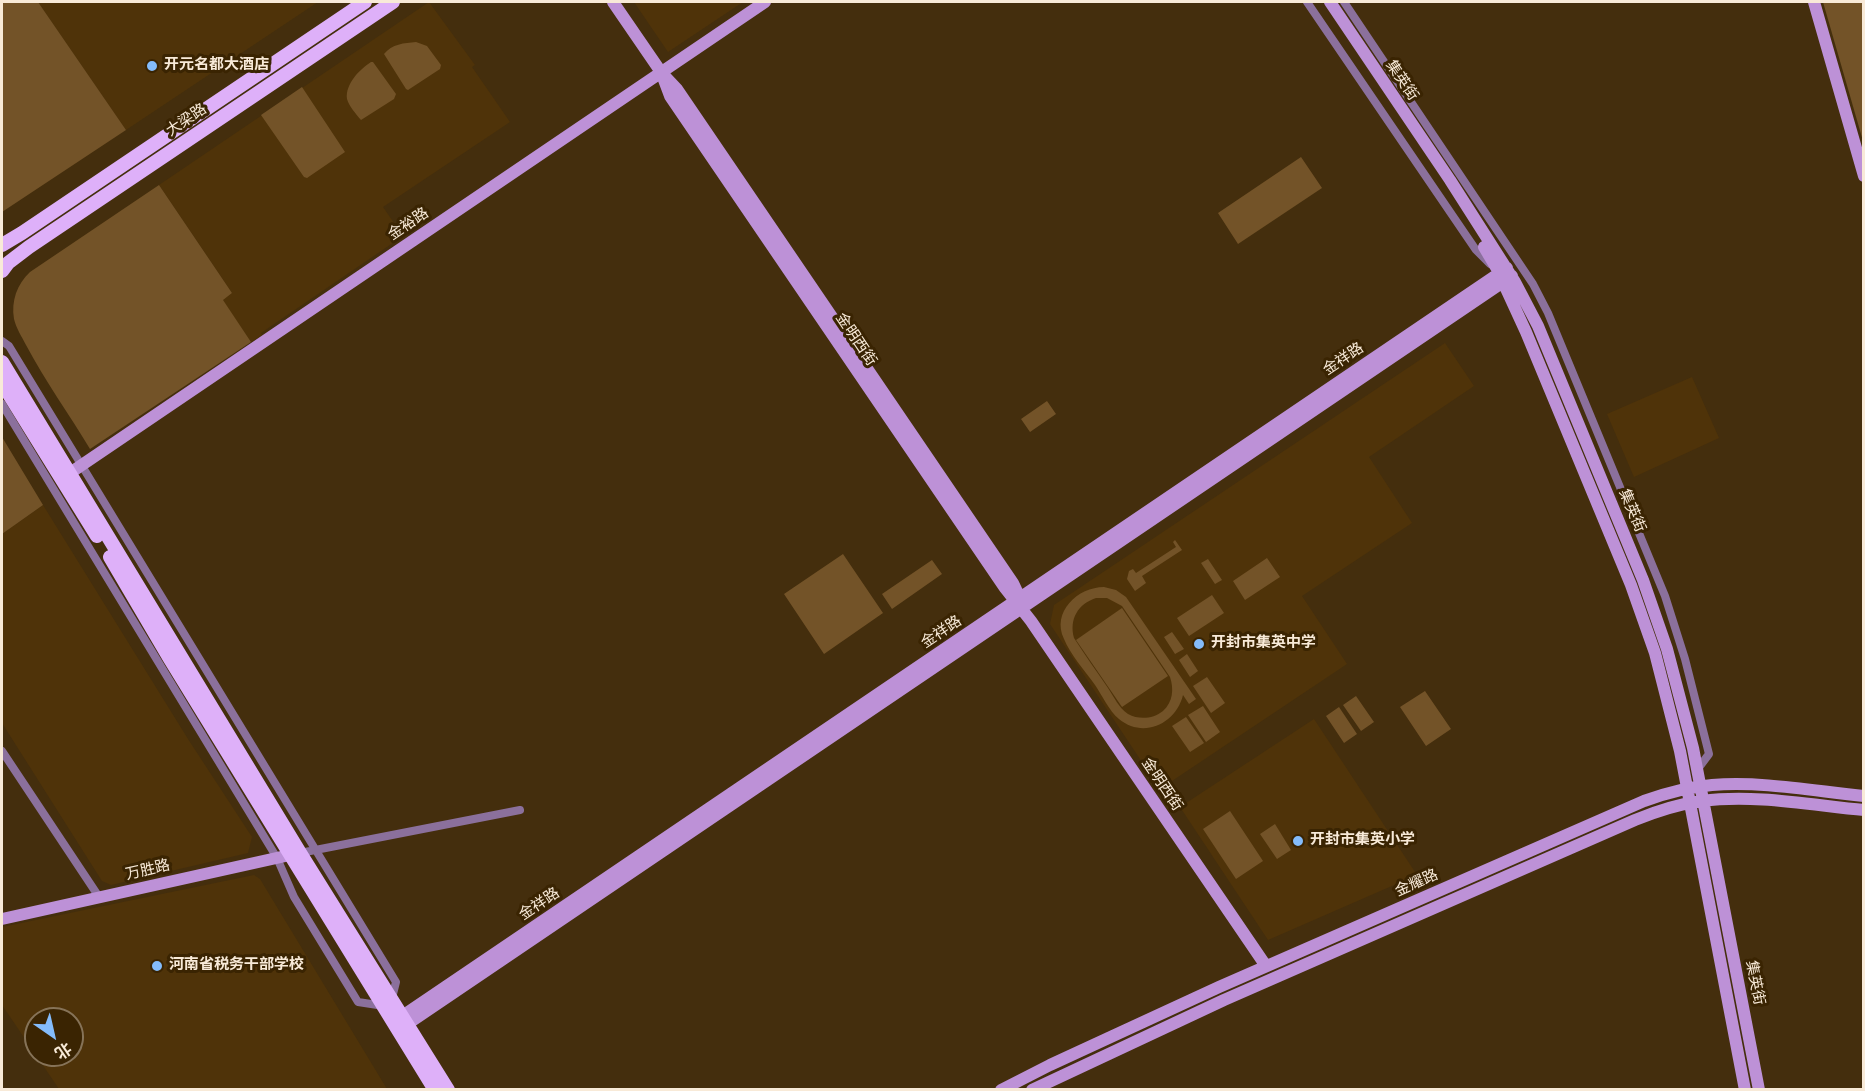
<!DOCTYPE html>
<meta charset="utf-8">
<style>
body{margin:0}
#map{position:relative;width:1865px;height:1091px;overflow:hidden;background:#442e0d;font-family:"Source Sans 3","Noto Sans SC",sans-serif}
canvas{display:block}
.frame{position:absolute;inset:0;border:3px solid #f8ead8;pointer-events:none}
.north{position:absolute;left:24px;top:1007px;width:60px;height:60px;box-sizing:border-box;background:#3a2402;border:2px solid #867358;border-radius:50%;rotate:146deg;font-size:16px;font-weight:700;line-height:24px;text-align:center;color:#f8ead8}
.north::after{content:'';display:block;margin:auto;width:21px;height:27px;background:#84bcfb;clip-path:polygon(50% 0,100% 100%,50% 72%,0 100%)}
</style>
<div id="map">
<canvas width="1865" height="1091"></canvas>
<div class="frame"></div>
<div class="north">北</div>
</div>
<script>
const context = document.querySelector('canvas').getContext('2d');
context.lineJoin = 'round';
function fill(path, color) { context.fillStyle = color; context.fill(path, 'evenodd'); }
function trace(path, color, width, dash) { context.strokeStyle = color; context.lineWidth = width; context.lineCap = dash ? 'butt' : 'round'; context.setLineDash(dash || []); context.stroke(path); }
function label(font, color, halo, rows, align = 'center') {
  context.font = font + ' "Source Sans 3","Noto Sans SC",sans-serif'; context.lineWidth = 6; context.setLineDash([]); context.textBaseline = 'middle'; context.strokeStyle = halo; context.fillStyle = color; for (const [text, x, y, turn = 0] of rows) {
    context.save(); context.translate(x, y); context.rotate((+turn || 0) * Math.PI / 180); context.textAlign = isNaN(turn) ? turn : align; if (halo) context.strokeText(text, 0, 0); context.fillText(text, 0, 0); context.restore();
  }
}
fill(new Path2D(`
 M 38,2 L 318,2 L 126,130 Z
 M 429,2 L 475,65 L 472,67 L 510,122 L 383,207 L 403,236 L 261,333 L 262,335 L 251,342 L 222,300 L 232,293 L 159,185 Z
 M 634,2 L 743,2 L 668,52 Z
 M 1445,343 L 1474,386 L 1369,457 L 1412,523 L 1302,596 L 1347,664 L 1160,789 L 1050,624 L 1054,605 Z
 M 1692,377 L 1719,438 L 1634,477 L 1607,414 Z
 M 43,505 L 188,739 L 252,837 L 248,853 L 111,885 L 102,881 L 2,723 L 2,534 Z
 M 1314,719 L 1417,875 L 1268,940 L 1180,807 Z
 M 254,875 L 260,879 L 387,1089 L 59,1089 L 2,1005 L 2,927 ZM 36,1019 L 72,1019 L 72,1055 L 36,1055 Z`), '#4f3309');
fill(new Path2D(`
 M 2,2 L 38,2 L 126,130 L 2,212 Z
 M 1823,2 L 1863,2 L 1863,141 Z
 M 416,42 L 427,46 L 441,65 L 440,69 L 408,90 L 406,89 L 384,54 C 392,44 404,43 416,42 Z
 M 371,62 L 373,62 L 396,94 L 394,99 L 361,120 C 356,114 349,106 347,99 C 345,84 360,69 371,62 Z
 M 302,87 L 345,152 L 307,178 L 304,177 L 261,115 Z
 M 1301,157 L 1322,188 L 1238,244 L 1218,213 Z
 M 159,185 L 232,293 L 223,300 L 251,342 L 90,449 C 69,414 45,381 26,345 C 22,337 16,328 14,319 C 11,301 17,284 30,272 Z
 M 1047,401 L 1056,414 L 1030,432 L 1021,419 Z
 M 2,437 L 43,505 L 2,534 Z
 M 1175,540 L 1182,550 L 1142,576 L 1146,583 L 1135,591 L 1127,579 L 1129,571 L 1133,569 L 1136,573 L 1176,547 L 1173,542 Z
 M 843,554 L 883,613 L 824,654 L 784,594 Z
 M 1267,558 L 1280,577 L 1245,600 L 1233,581 Z
 M 1208,559 L 1222,580 L 1215,584 L 1201,563 Z
 M 932,560 L 942,574 L 892,609 L 882,594 Z
 M 1104,587 L 1116,590 L 1126,597 L 1196,699 L 1189,704 L 1183,695 C 1176,724 1143,739 1119,719 C 1109,711 1102,695 1095,685 C 1085,671 1070,654 1064,639 C 1051,612 1078,587 1104,587 ZM 1096,598 L 1107,598 L 1122,606 L 1170,677 C 1174,689 1173,702 1163,711 C 1153,719 1139,720 1128,714 C 1119,708 1114,697 1108,688 C 1097,672 1085,655 1074,638 C 1069,619 1078,604 1096,598 Z
 M 1212,595 L 1224,613 L 1189,636 L 1177,618 Z
 M 1122,608 L 1168,676 L 1122,707 L 1076,640 Z
 M 1172,632 L 1184,649 L 1175,654 L 1164,637 Z
 M 1187,654 L 1198,671 L 1190,677 L 1179,660 Z
 M 1207,677 L 1225,703 L 1211,713 L 1193,686 Z
 M 1425,691 L 1451,729 L 1426,746 L 1400,707 Z
 M 1356,696 L 1374,722 L 1361,731 L 1343,705 Z
 M 1203,706 L 1220,732 L 1206,742 L 1188,715 Z
 M 1339,707 L 1357,734 L 1344,743 L 1326,716 Z
 M 1186,717 L 1204,743 L 1190,752 L 1172,726 Z
 M 1230,811 L 1263,861 L 1236,879 L 1203,829 Z
 M 1275,824 L 1291,850 L 1277,859 L 1260,834 Z`), '#735328');
trace(new Path2D(`
 M 1307,2 L 1476,250 L 1490,264
 M 1344,2 L 1533,284 L 1548,313 L 1665,596 L 1685,659 L 1709,754 L 1697,770
 M 2,341 L 9,346 L 396,982 L 392,998
 M 2,404 L 277,858 L 294,897 L 358,1002 L 384,1006
 M 2,751 L 99,897
 M 300,853 L 520,810`), '#8b709c', 8);
trace(new Path2D(`
 M 613,2 L 661,72 L 677,89 L 1013,583 L 1021,600
 M 1330,2 L 1450,180 L 1515,282 L 1538,326 L 1643,580 L 1667,649 L 1693,748 L 1759,1090
 M 1814,2 L 1864,176
 M 661,72 L 670,96 L 1005,588 L 1031,621 L 1266,966
 M 1484,247 L 1497,269 L 1526,332 L 1631,585 L 1655,653 L 1680,751 L 1745,1090
 M 70,473 L 765,2
 M 2,919 L 299,853
 M 395,1021 L 1507,268
 M 400,1029 L 1512,276
 M 1001,1090 L 1050,1065 L 1219,987 L 1644,801 C 1666,793 1688,787 1712,785 C 1762,781 1814,791 1864,796
 M 1032,1090 L 1224,1000 L 1635,820 C 1657,811 1679,804 1702,801 C 1754,794 1811,805 1864,810`), '#bd91d7', 12);
trace(new Path2D(`
 M 2,245 L 22,233 L 365,2
 M 2,271 L 8,263 L 29,247 L 393,2
 M 2,362 L 300,853 L 448,1090
 M 2,383 L 97,536
 M 110,557 L 170,659 L 435,1090`), '#deb0f9', 14);
for (const [x, y, r, color] of [
 [152,66,6,"#84bcfb"],
 [1199,644,6,"#84bcfb"],
 [1298,841,6,"#84bcfb"],
 [157,966,6,"#84bcfb"]
]) { const dot = new Path2D(); dot.arc(x, y, r, 0, 2 * Math.PI); context.fillStyle = color; context.fill(dot); trace(dot, '#3a2402', 2); }
label('bold 15px', '#f8ead8', '#3a2402', [
 ["开元名都大酒店",164,66],
 ["开封市集英中学",1211,644],
 ["开封市集英小学",1310,841],
 ["河南省税务干部学校",169,966]
], 'left');
label('15px', '#f8ead8', '#3a2402', [
 ["集英街",1401,81,56],
 ["大梁路",187,121,-34],
 ["金裕路",409,225,-34],
 ["金明西街",855,340,56],
 ["金祥路",1344,360,-34],
 ["集英街",1631,511,67],
 ["金祥路",942,633,-34],
 ["金明西街",1161,785,56],
 ["万胜路",148,871,-13],
 ["金耀路",1417,884,-24],
 ["金祥路",540,905,-34],
 ["集英街",1754,983,79]
]);
</script>
